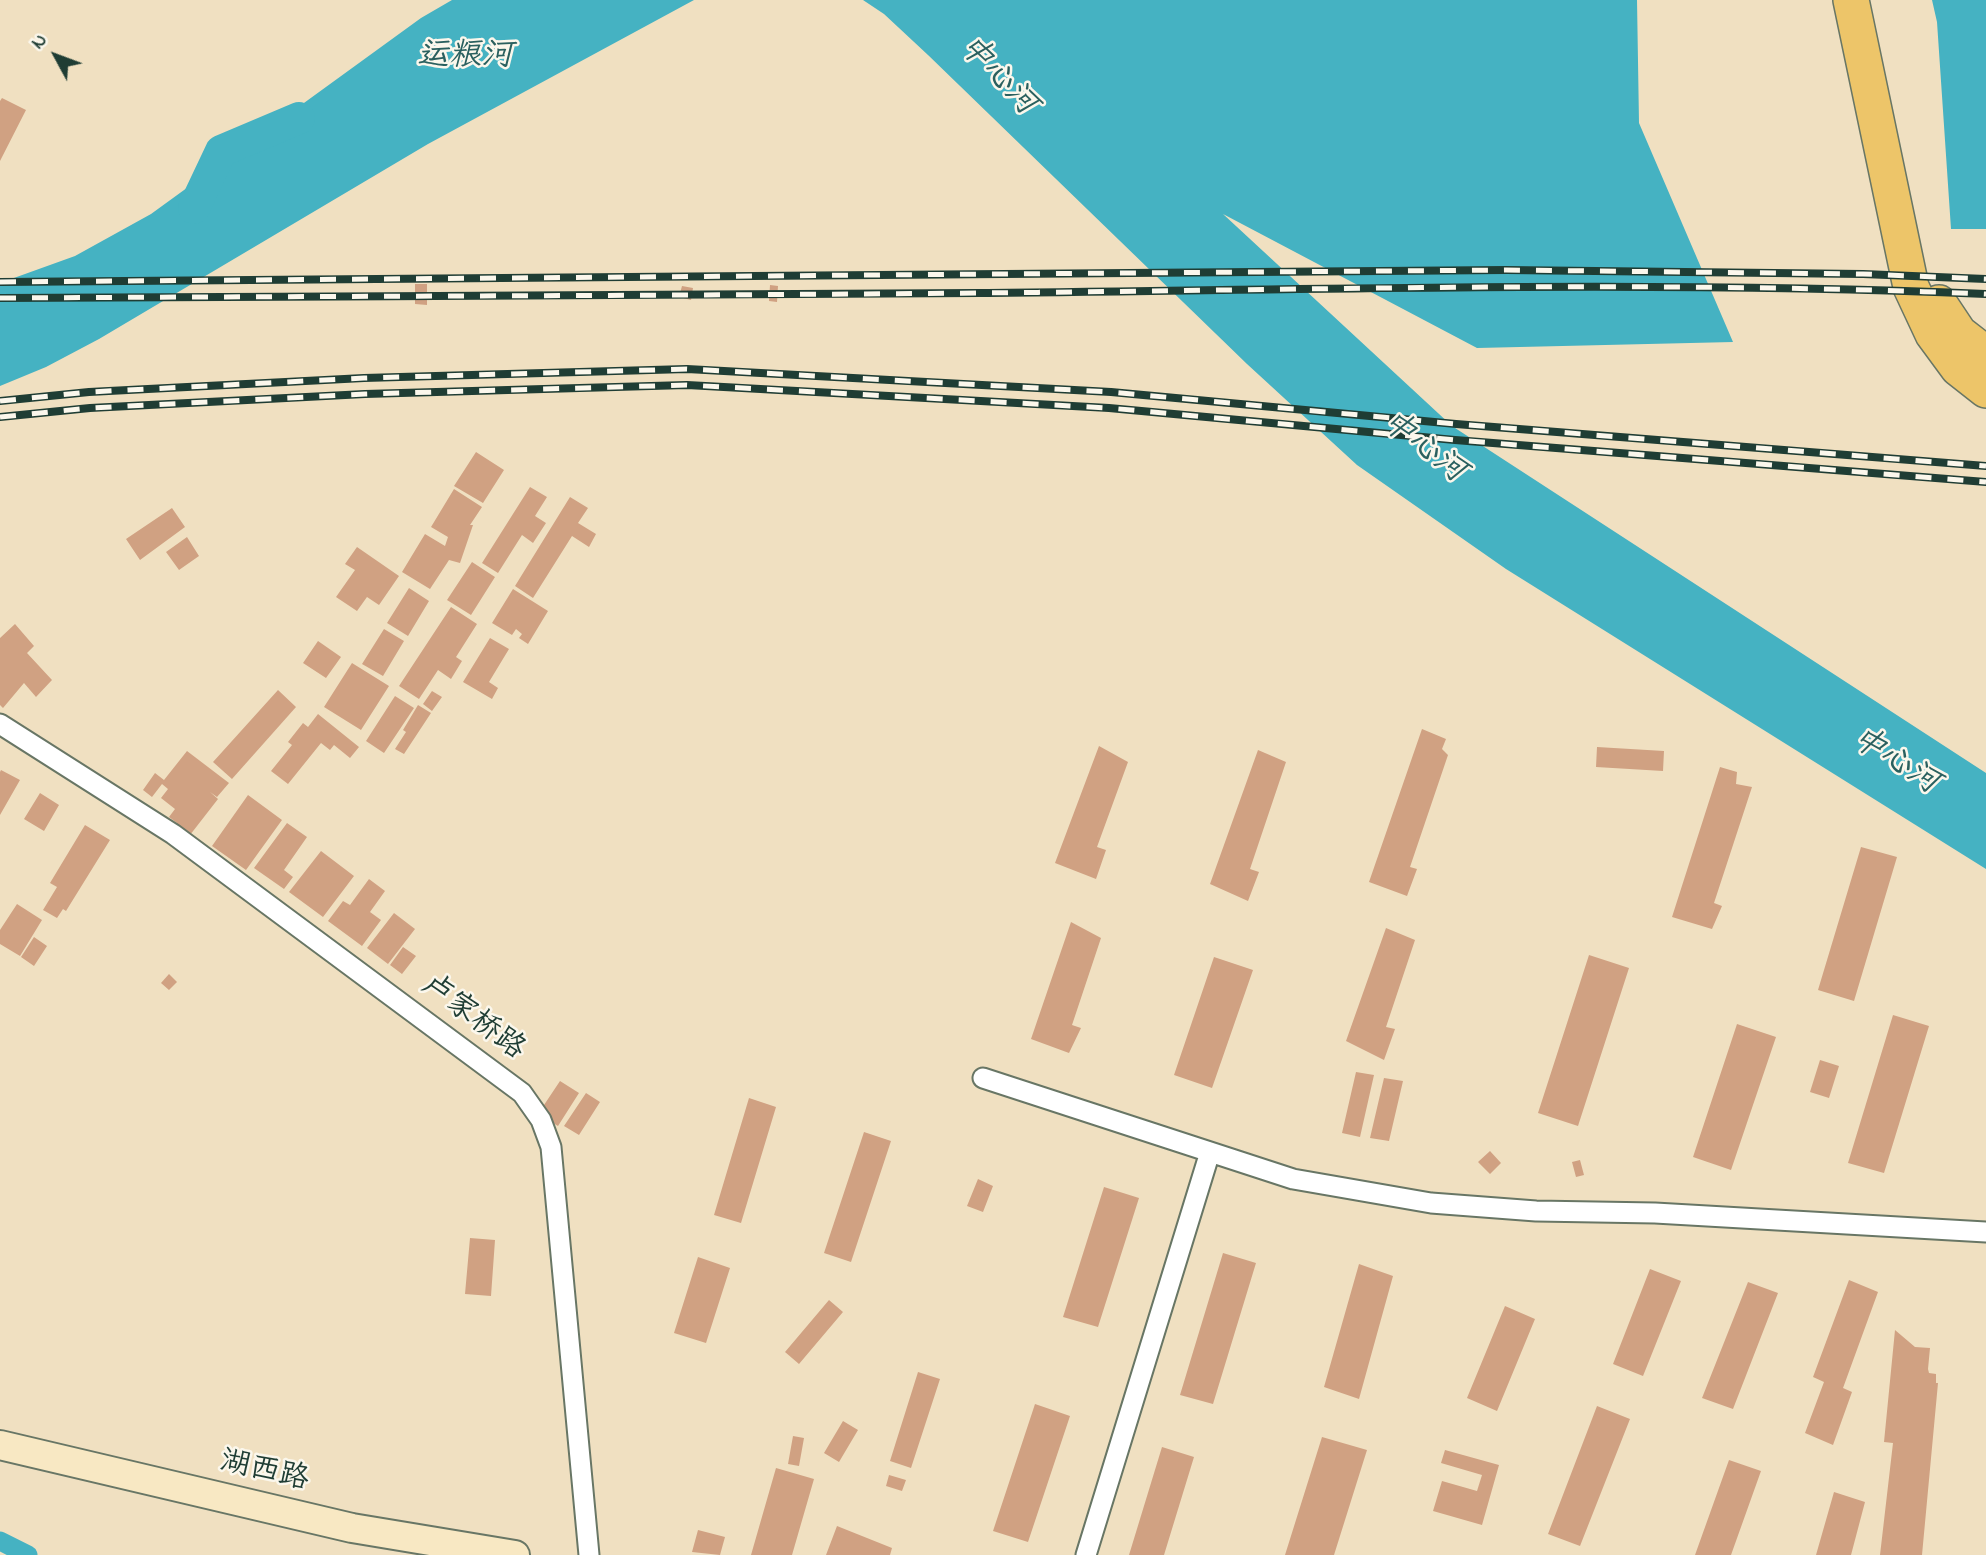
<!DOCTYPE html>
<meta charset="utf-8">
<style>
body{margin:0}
#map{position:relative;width:1986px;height:1555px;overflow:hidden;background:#f0e0c1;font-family:"Indie Flower",sans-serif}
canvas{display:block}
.north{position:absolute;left:21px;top:21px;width:70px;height:70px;-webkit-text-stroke:5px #fbf7ec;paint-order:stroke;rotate:311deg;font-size:19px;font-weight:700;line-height:28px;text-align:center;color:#1f3d34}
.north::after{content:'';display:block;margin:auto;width:24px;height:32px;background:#1f3d34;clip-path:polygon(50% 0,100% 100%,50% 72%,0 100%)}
</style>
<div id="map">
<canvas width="1986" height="1555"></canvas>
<div class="north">N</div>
</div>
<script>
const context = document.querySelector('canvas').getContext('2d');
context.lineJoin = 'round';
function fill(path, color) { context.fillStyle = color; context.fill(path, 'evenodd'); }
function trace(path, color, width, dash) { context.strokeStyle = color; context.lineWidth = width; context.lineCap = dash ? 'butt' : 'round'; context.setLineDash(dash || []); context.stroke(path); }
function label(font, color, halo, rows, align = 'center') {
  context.font = font + ' "Indie Flower","LXGW WenKai TC",sans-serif'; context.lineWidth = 5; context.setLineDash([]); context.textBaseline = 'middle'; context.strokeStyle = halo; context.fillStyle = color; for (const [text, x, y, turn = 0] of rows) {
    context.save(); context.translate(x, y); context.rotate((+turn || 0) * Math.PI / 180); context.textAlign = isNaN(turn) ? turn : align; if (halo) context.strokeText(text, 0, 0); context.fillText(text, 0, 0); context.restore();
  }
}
fill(new Path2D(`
 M 452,0 L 694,0 L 428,144 L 99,339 L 46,367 L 0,386 L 0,283 L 75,256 L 151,214 L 421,18 Z
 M 863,0 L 1637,0 L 1639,123 L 1733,342 L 1477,348 L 1223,214 L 1452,426 L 1986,773 L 1986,869 L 1506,569 L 1357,465 L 1247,364 L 928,55 L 884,14 Z
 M 1932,0 L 1986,0 L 1986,229 L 1951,229 L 1937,22 Z`), '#45b2c2');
trace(new Path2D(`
 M 0,1541 L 28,1555`), '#45b2c2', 19);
trace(new Path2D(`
 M 194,208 L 221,151 L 299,118`), '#45b2c2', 32);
fill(new Path2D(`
 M 2,98 L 26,110 L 0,161 L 0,101 Z
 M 415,284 L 427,284 L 427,305 L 415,304 Z
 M 770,285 L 778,286 L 777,302 L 769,301 Z
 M 682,286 L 693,288 L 691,300 L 679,297 Z
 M 476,452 L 504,470 L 483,503 L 454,486 Z
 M 530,487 L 547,497 L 535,516 L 546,523 L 533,543 L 522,535 L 498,573 L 482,563 Z
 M 454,489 L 482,507 L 470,525 L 473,525 L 460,563 L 449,560 L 430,589 L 402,572 L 425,534 L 445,546 L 448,537 L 431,527 Z
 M 570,497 L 588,508 L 578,523 L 596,534 L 589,547 L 572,536 L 533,598 L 515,586 Z
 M 172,508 L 185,527 L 140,560 L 126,539 Z
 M 187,537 L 199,556 L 179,570 L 166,552 Z
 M 357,547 L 399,576 L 379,605 L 367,597 L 357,611 L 336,597 L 355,570 L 345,564 Z
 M 472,562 L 495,577 L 471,615 L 447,600 Z
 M 409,588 L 429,601 L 408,636 L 387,623 Z
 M 513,589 L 548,611 L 528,644 L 519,638 L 522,634 L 516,629 L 512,635 L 492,623 Z
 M 451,607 L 477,624 L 456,657 L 462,661 L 451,679 L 438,670 L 419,699 L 399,686 Z
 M 15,624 L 34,646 L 27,653 L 52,680 L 36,697 L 24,683 L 3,708 L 0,705 L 0,638 Z
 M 384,629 L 404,641 L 383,676 L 362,664 Z
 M 490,638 L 509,649 L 489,682 L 498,688 L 492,699 L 463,682 Z
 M 318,641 L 341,657 L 326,678 L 303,663 Z
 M 352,663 L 389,686 L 361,730 L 324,707 Z
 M 278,690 L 296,707 L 232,779 L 213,762 Z
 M 432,691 L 442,697 L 432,711 L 423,704 Z
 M 395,696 L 414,708 L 384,753 L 366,741 Z
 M 418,705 L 431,713 L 404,754 L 395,749 L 406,732 L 403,730 Z
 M 318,714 L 359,747 L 350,758 L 334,745 L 330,750 L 321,743 L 288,784 L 271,771 L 292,745 L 288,742 L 303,723 L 308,727 Z
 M 1422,729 L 1446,739 L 1442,749 L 1448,755 L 1410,867 L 1417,869 L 1407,896 L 1369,882 Z
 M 1099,746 L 1128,762 L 1097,847 L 1106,850 L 1096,879 L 1055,863 Z
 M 1597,747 L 1664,751 L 1663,771 L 1596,767 Z
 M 1258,750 L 1286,762 L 1250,869 L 1259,872 L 1248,901 L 1210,884 Z
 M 187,751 L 229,783 L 217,797 L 210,792 L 218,799 L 183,844 L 169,833 L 177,823 L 169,817 L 175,809 L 161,798 L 168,789 L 162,784 L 152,797 L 143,790 L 155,773 L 164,780 Z
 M 1720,767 L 1737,772 L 1736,784 L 1752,787 L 1714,903 L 1722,906 L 1712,929 L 1672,917 Z
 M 1,770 L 20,780 L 0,815 L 0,772 Z
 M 40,793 L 59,805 L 44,831 L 24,819 Z
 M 248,795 L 282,820 L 246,870 L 212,846 Z
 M 287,823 L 307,837 L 284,870 L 293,877 L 284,889 L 254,868 Z
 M 85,825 L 110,840 L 66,911 L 63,909 L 57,918 L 43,910 L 57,887 L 50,883 Z
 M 1861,847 L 1897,857 L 1854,1001 L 1818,990 Z
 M 321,851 L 354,876 L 323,917 L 289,892 Z
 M 369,879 L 385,891 L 370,912 L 381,920 L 362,946 L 328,921 L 343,901 L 350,905 Z
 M 17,904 L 42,920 L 20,956 L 0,944 L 0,930 Z
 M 394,913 L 415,929 L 388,964 L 367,948 Z
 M 1071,922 L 1101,938 L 1072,1025 L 1081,1028 L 1069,1053 L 1031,1039 Z
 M 1386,928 L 1415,940 L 1386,1027 L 1395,1029 L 1384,1060 L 1346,1041 Z
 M 34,937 L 47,946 L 34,966 L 21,957 Z
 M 403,947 L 416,956 L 402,974 L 390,965 Z
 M 1589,955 L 1629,968 L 1578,1126 L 1538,1113 Z
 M 1214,957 L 1253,970 L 1212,1088 L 1174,1075 Z
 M 169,974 L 177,982 L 169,990 L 161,983 Z
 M 1893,1015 L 1929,1026 L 1884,1173 L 1848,1163 Z
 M 1737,1024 L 1776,1037 L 1731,1170 L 1693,1157 Z
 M 1820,1060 L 1839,1066 L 1829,1098 L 1810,1092 Z
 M 1356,1072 L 1374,1075 L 1360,1137 L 1342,1133 Z
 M 1384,1078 L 1403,1081 L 1389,1141 L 1370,1138 Z
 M 560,1081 L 579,1093 L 558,1126 L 538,1114 Z
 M 586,1093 L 600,1102 L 579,1135 L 564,1126 Z
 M 749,1098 L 776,1107 L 741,1223 L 714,1215 Z
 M 864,1132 L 891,1141 L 851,1262 L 824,1253 Z
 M 1490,1151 L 1501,1163 L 1490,1174 L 1478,1162 Z
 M 1580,1160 L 1584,1175 L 1576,1177 L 1572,1162 Z
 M 978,1179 L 993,1186 L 983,1212 L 967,1206 Z
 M 1104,1187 L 1139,1198 L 1098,1327 L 1063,1317 Z
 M 470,1238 L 495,1240 L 491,1296 L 465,1294 Z
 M 1223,1253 L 1256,1263 L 1213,1404 L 1180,1395 Z
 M 698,1257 L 730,1268 L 706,1343 L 674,1333 Z
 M 1359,1264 L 1393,1276 L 1359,1399 L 1324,1387 Z
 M 1650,1269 L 1681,1281 L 1643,1376 L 1613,1364 Z
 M 1849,1280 L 1878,1292 L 1843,1388 L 1852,1392 L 1833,1445 L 1805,1433 L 1824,1382 L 1813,1377 Z
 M 1748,1282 L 1778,1293 L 1733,1409 L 1702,1398 Z
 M 829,1300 L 843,1312 L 799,1364 L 785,1352 Z
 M 1505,1306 L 1535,1319 L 1497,1411 L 1467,1398 Z
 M 1895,1330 L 1915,1347 L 1930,1348 L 1928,1369 L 1929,1373 L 1936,1374 L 1936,1383 L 1938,1383 L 1922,1555 L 1880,1555 L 1893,1443 L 1884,1442 Z
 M 918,1372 L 940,1379 L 911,1468 L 890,1461 Z
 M 1035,1404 L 1070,1416 L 1028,1542 L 993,1531 Z
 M 1597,1406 L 1630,1419 L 1580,1546 L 1548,1534 Z
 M 843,1421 L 858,1430 L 839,1462 L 824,1453 Z
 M 793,1436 L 804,1438 L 799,1466 L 788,1464 Z
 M 1322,1437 L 1367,1450 L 1334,1555 L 1285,1555 Z
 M 1162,1447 L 1194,1457 L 1164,1555 L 1129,1555 Z
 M 1445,1450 L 1499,1465 L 1482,1525 L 1433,1511 L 1442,1481 L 1477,1491 L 1482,1475 L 1441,1463 Z
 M 1729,1460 L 1761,1471 L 1731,1555 L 1695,1555 Z
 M 776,1468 L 814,1479 L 792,1555 L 751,1555 Z
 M 889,1475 L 906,1480 L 902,1491 L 886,1486 Z
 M 1834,1492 L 1865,1502 L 1851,1555 L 1816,1555 Z
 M 837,1526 L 892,1548 L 890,1555 L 826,1555 Z
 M 698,1530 L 725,1537 L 720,1555 L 692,1552 Z`), '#d0a182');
const street = new Path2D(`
 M 0,724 L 173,834 L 522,1093 L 541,1120 L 551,1147 L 589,1555
 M 983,1078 L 1293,1179 L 1431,1203 L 1536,1211 L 1655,1213 L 1986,1232
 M 1086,1555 L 1210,1152`);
const secondary = new Path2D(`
 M 0,1445 L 352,1528 L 515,1555`);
const highway = new Path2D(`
 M 1851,0 L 1911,287 L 1933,334 L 1958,368 L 1986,390
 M 1939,303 L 1959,333 L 1986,354`);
trace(street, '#687665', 23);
trace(secondary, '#687665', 32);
trace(highway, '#687665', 38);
trace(street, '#fff', 19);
trace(secondary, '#f8e8c3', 28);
trace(highway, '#edc569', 35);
const rail = new Path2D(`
 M 0,282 L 1506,270 L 1863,274 L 1986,279
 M 0,298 C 326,296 652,296 978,293 C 1314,290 1650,280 1986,294
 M 0,401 L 89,392 L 364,378 L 687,369 L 1111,392 L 1456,424 L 1986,466
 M 0,417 L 90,408 L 365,394 L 687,385 L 1109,408 L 1455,440 L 1986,482`);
trace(rail, '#1f3d34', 8);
trace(rail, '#fbf7ec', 5, [16]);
label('30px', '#1f3d34', '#fbf7ec', [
 ["卢家桥路",472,1019,37],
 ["湖西路",264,1473,13]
]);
label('italic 32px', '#2a605f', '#fbf7ec', [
 ["运粮河",465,59],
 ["中心河",996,77,46],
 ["中心河",1422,449,37],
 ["中心河",1894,763,32]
]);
</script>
